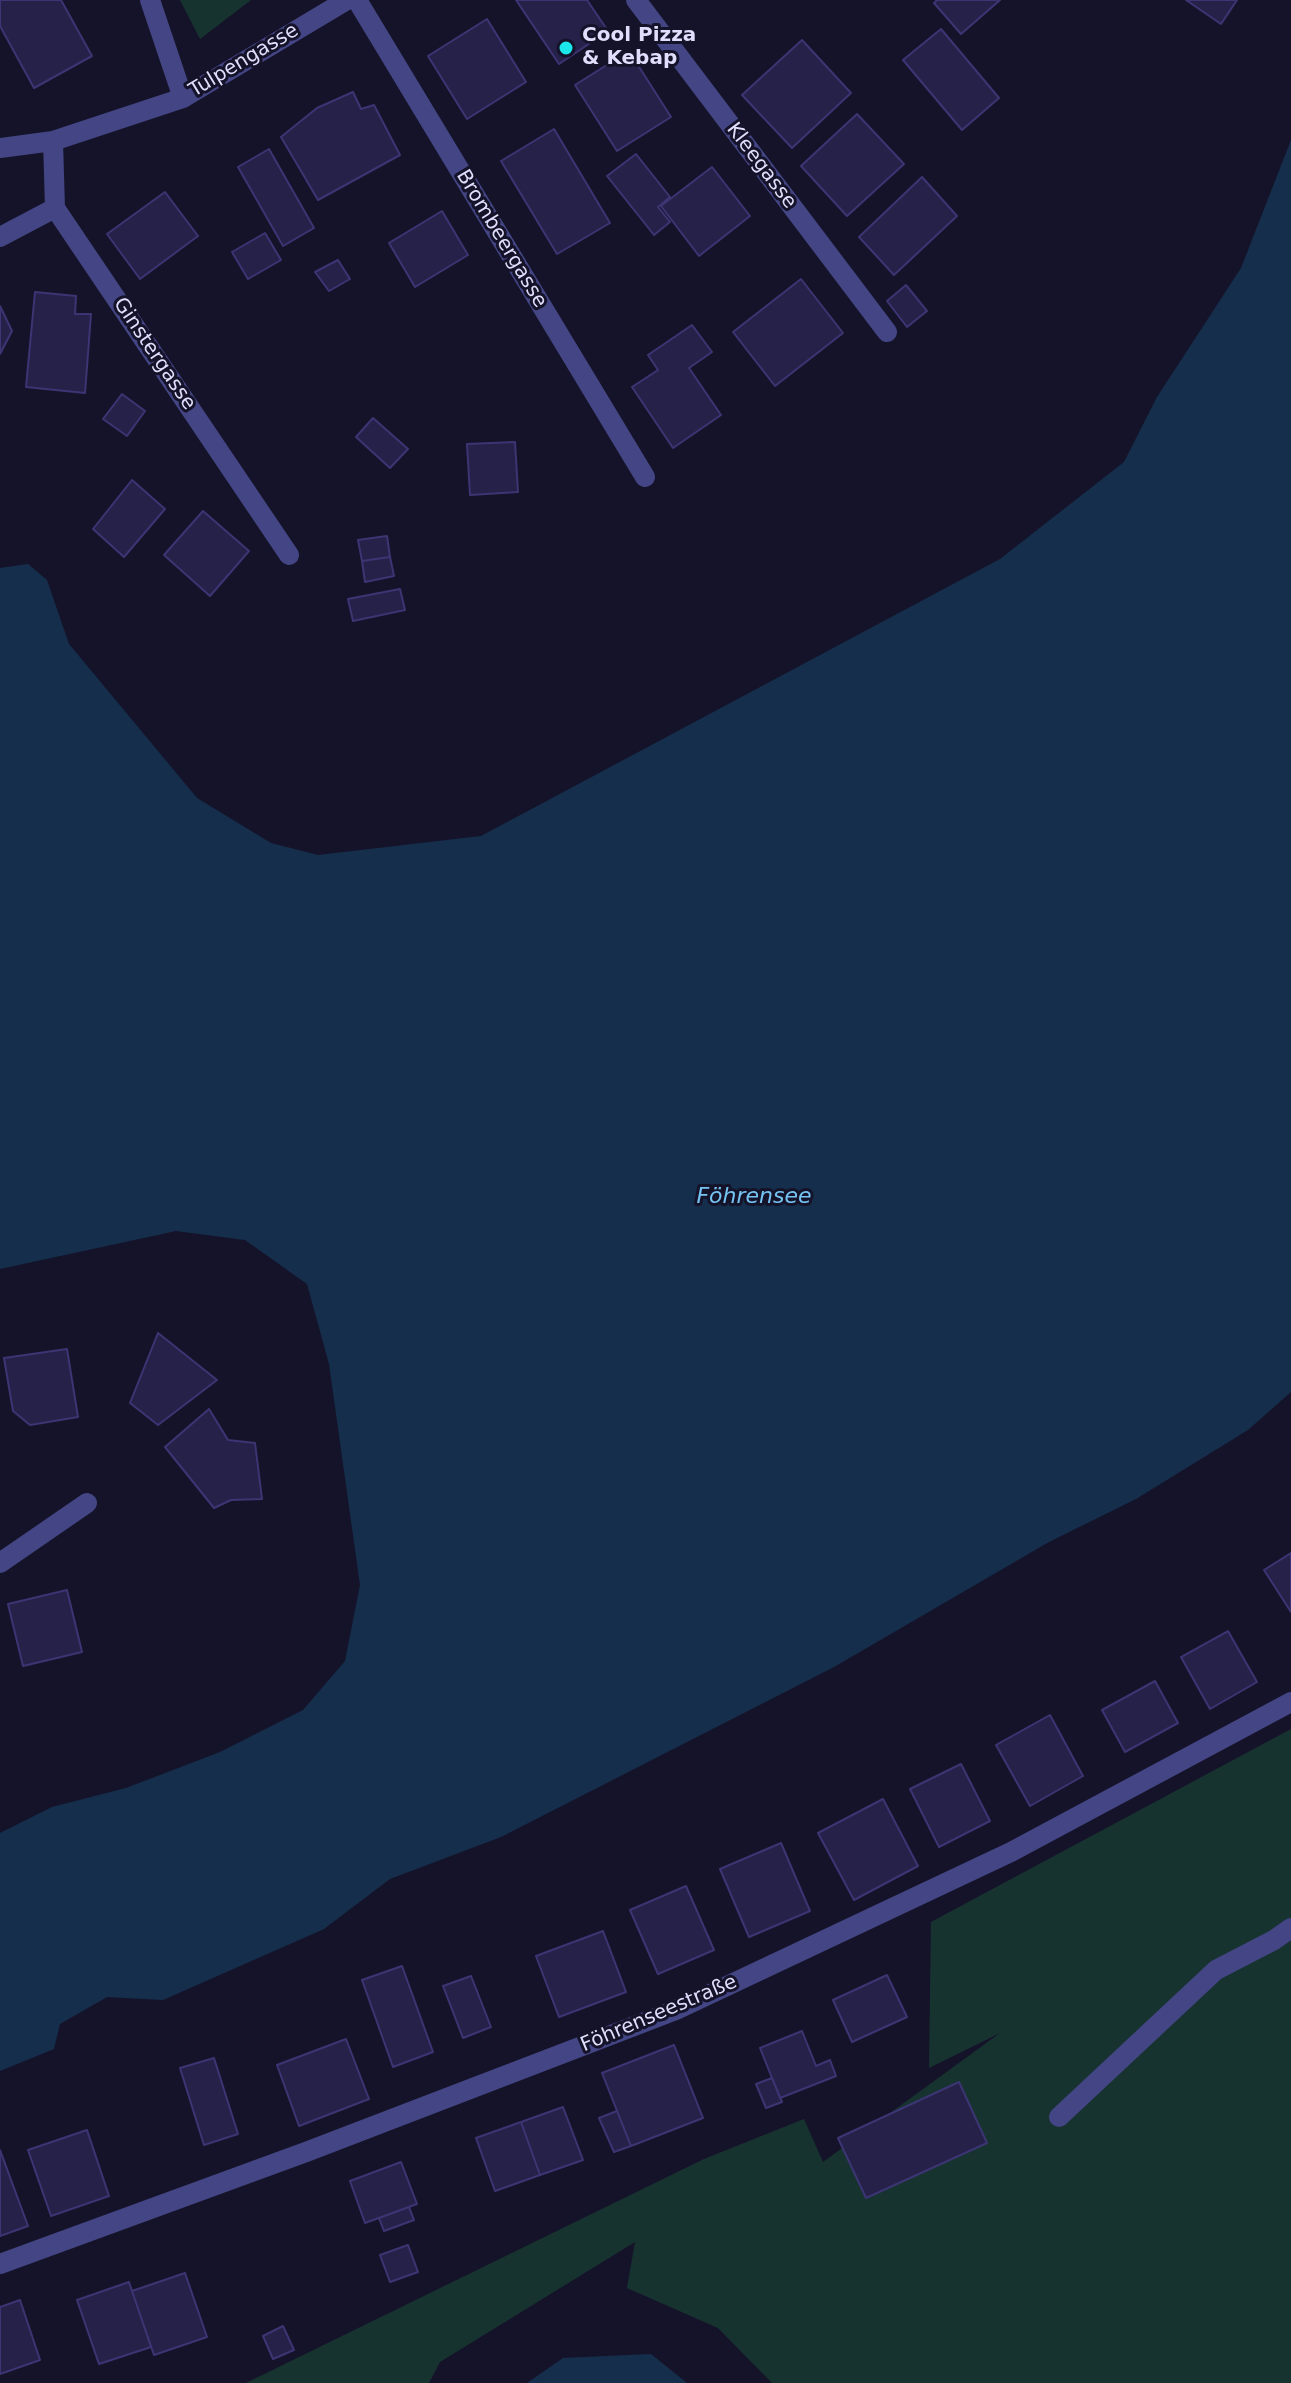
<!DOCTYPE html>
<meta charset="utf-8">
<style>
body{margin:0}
canvas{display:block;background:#151329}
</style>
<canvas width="1291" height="2383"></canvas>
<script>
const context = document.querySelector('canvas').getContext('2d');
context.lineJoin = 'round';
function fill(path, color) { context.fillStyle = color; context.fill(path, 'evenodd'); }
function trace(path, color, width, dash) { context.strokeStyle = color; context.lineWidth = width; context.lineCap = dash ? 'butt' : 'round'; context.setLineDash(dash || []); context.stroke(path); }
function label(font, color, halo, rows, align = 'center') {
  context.font = font + ' "DejaVu Sans",sans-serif'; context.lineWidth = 6; context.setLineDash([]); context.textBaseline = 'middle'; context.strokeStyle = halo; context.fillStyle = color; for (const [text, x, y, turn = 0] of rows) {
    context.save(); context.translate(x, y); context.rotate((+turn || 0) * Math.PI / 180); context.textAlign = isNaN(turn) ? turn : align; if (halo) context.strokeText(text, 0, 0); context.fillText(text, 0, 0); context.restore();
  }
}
fill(new Path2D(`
 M 180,0 L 251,0 L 200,39 Z
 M 1291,1729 L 1291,2383 L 772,2383 L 718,2328 L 627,2288 L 635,2242 L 440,2362 L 429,2383 L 246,2383 L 704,2159 L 804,2119 L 823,2162 L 1000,2033 L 929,2068 L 931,1922 Z`), '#173330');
fill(new Path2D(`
 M 1291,140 L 1291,1392 L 1248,1430 L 1136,1499 L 1049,1542 L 834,1667 L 501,1837 L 390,1879 L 324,1929 L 163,2000 L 107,1997 L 60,2024 L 54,2049 L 0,2071 L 0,1833 L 52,1807 L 126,1788 L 220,1752 L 303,1710 L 345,1661 L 360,1585 L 329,1364 L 307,1284 L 245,1240 L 176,1231 L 0,1269 L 0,568 L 28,564 L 47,580 L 69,644 L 197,798 L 271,843 L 318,855 L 481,836 L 1000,559 L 1124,462 L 1157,397 L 1241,268 Z
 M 651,2354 L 687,2383 L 527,2383 L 563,2358 Z`), '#142e4c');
const building = new Path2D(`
 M 0,0 L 61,0 L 92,56 L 34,88 L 0,26 Z
 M 516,0 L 587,0 L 608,31 L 559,64 Z
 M 937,0 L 1000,0 L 961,34 L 934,3 Z
 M 1186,0 L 1237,0 L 1221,24 Z
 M 487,19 L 526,82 L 467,119 L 428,56 Z
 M 941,29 L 999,98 L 962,130 L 903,60 Z
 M 802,40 L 851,93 L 792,148 L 742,95 Z
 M 629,51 L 671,117 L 617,151 L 575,85 Z
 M 353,92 L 361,109 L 374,105 L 400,155 L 318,200 L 281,137 L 317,108 Z
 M 857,114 L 904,164 L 847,216 L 801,166 Z
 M 554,129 L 610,223 L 557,254 L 501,161 Z
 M 269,149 L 314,228 L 283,246 L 238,167 Z
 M 636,154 L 670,197 L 658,207 L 670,222 L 654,235 L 607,176 Z
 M 712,167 L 750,216 L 699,256 L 661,206 Z
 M 922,177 L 957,216 L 894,275 L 859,237 Z
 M 165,192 L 198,236 L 140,279 L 107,234 Z
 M 442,211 L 468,255 L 415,287 L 389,243 Z
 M 265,233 L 281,260 L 248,279 L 232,252 Z
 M 338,260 L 350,279 L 329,291 L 315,272 Z
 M 801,279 L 843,333 L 775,386 L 733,332 Z
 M 906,285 L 927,311 L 907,327 L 887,301 Z
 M 35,292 L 76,296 L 75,314 L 91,314 L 85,393 L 26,387 Z
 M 0,306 L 12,331 L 0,354 Z
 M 692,325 L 712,352 L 689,368 L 721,415 L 673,448 L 632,387 L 658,370 L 648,355 Z
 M 122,394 L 145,411 L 127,436 L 103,419 Z
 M 373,418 L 408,449 L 390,468 L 356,437 Z
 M 515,442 L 518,492 L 470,495 L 467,444 Z
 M 132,480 L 165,509 L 124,557 L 93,529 Z
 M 203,511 L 249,551 L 210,596 L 164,555 Z
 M 387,536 L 390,557 L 362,561 L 358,540 Z
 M 390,557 L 394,576 L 365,582 L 362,561 Z
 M 400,589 L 405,610 L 353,621 L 348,599 Z
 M 158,1333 L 217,1380 L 158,1425 L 130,1403 Z
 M 67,1349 L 78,1417 L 30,1425 L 13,1411 L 4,1358 Z
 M 209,1409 L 228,1440 L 255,1443 L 262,1499 L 231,1500 L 214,1508 L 165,1447 Z
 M 1291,1553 L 1291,1612 L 1264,1570 Z
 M 67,1590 L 82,1652 L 23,1666 L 8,1604 Z
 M 1228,1631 L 1257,1682 L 1210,1709 L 1181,1657 Z
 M 1155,1681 L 1178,1723 L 1125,1752 L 1102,1710 Z
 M 1050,1715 L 1083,1776 L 1030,1806 L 996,1745 Z
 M 961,1764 L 990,1821 L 939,1847 L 910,1789 Z
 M 883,1799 L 918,1866 L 854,1900 L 818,1833 Z
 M 781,1843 L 810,1911 L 749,1937 L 720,1869 Z
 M 686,1886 L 714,1950 L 658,1974 L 630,1910 Z
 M 603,1931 L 626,1992 L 559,2017 L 536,1956 Z
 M 402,1966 L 433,2052 L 393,2067 L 362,1980 Z
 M 887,1975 L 907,2017 L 852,2042 L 833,2000 Z
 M 471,1976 L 491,2027 L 463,2038 L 443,1986 Z
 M 802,2031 L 816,2066 L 830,2060 L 836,2076 L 780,2098 L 760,2048 Z
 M 346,2039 L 369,2099 L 299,2126 L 277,2065 Z
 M 674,2045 L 703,2118 L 631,2146 L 602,2073 Z
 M 214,2058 L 238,2134 L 204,2145 L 180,2068 Z
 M 772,2078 L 782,2102 L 766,2108 L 756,2084 Z
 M 959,2082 L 987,2143 L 866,2198 L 838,2138 Z
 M 563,2107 L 583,2160 L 540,2175 L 521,2122 Z
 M 617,2111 L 631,2146 L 614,2152 L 599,2118 Z
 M 521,2122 L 540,2175 L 495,2191 L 476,2138 Z
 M 87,2130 L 109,2196 L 51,2216 L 28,2150 Z
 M 0,2150 L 28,2226 L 0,2236 Z
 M 401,2162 L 417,2204 L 365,2223 L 350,2181 Z
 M 409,2207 L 414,2220 L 384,2231 L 379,2218 Z
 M 408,2245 L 418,2272 L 390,2282 L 380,2255 Z
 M 185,2273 L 207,2337 L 154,2355 L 132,2291 Z
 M 129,2282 L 151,2347 L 99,2364 L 77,2300 Z
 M 20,2300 L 40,2360 L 0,2374 L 0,2307 Z
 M 283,2326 L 294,2350 L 273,2359 L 263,2336 Z`);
fill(building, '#262149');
trace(building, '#3c3573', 2);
trace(new Path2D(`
 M 150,0 L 183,98
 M 357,0 L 645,477
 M 636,0 L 887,332
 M 53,141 L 55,208 L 289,555
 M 0,148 L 53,141 L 183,98 L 347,0
 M 0,237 L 55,208
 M 0,1563 L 87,1503
 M 1059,2117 L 1216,1970 L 1274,1940 L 1291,1928
 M 0,2264 L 306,2152 L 676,2010 L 1011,1852 L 1291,1702`), '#434584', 20);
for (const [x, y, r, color] of [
 [566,48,8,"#1be7eb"]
]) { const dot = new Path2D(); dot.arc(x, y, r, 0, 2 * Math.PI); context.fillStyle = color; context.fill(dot); trace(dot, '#151329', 3); }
label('bold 20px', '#dfdefc', '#151329', [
 ["Cool Pizza",582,36],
 ["& Kebap",582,59]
], 'left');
label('20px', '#dfdefc', '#151329', [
 ["Tulpengasse",244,61,-31],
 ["Kleegasse",761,166,53],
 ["Brombeergasse",501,239,59],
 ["Ginstergasse",154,354,56],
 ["Föhrenseestraße",659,2014,-23]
]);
label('italic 22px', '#75c3f3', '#151329', [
 ["Föhrensee",754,1197]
]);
</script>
